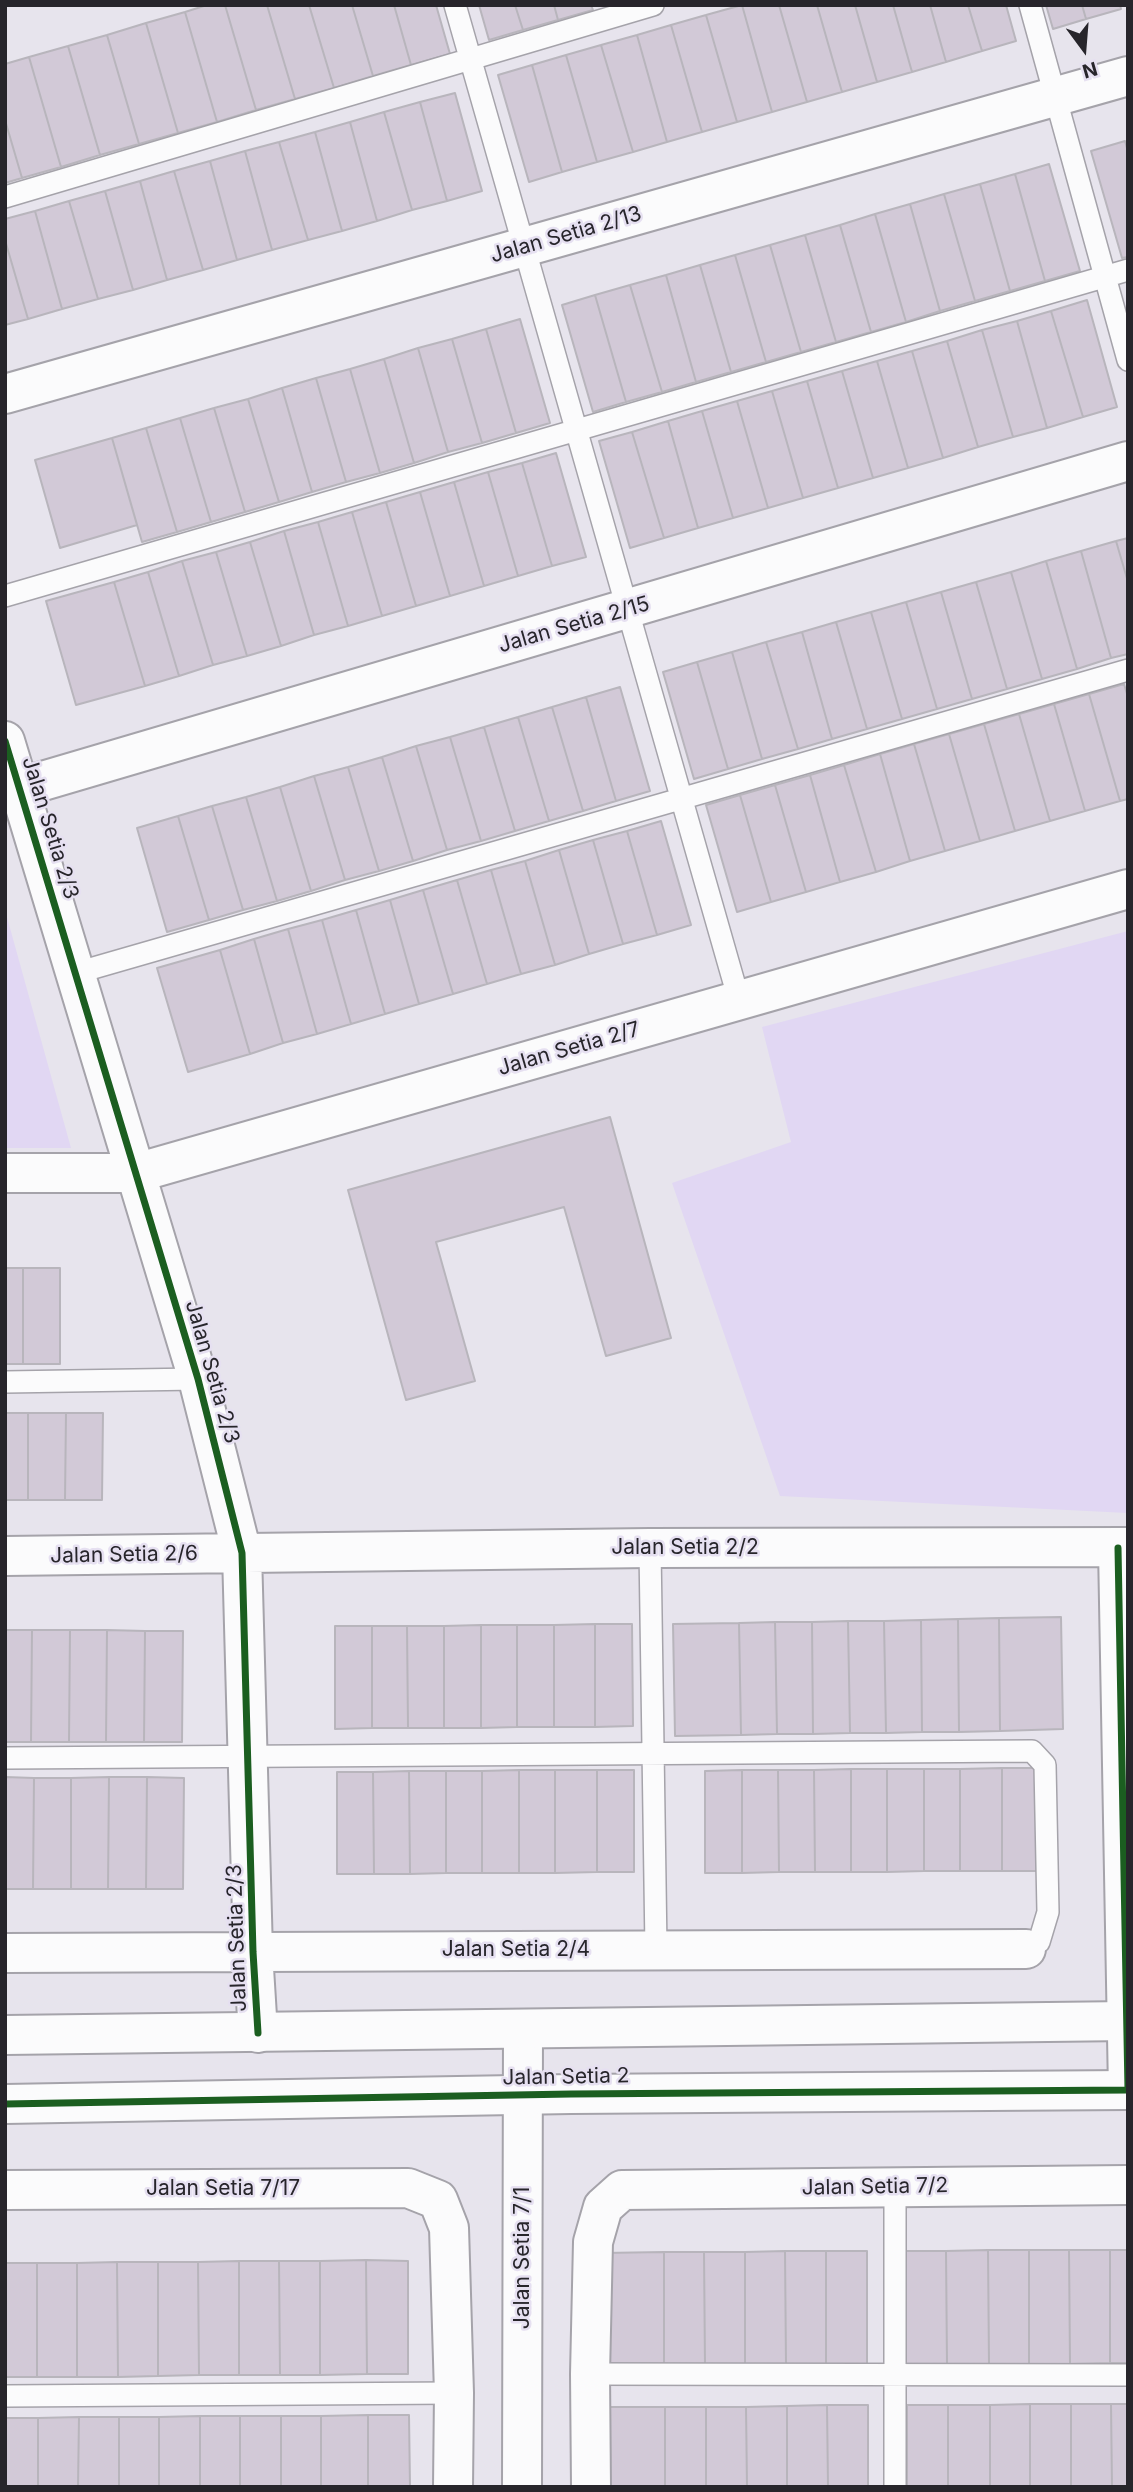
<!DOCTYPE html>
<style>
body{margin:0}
#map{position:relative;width:1133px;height:2492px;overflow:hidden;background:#e7e4ed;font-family:Inter,sans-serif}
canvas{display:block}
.frame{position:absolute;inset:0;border:7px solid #27252b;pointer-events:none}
.north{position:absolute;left:1049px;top:14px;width:70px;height:70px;-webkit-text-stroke:5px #e6e0f1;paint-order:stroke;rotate:164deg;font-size:19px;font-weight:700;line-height:28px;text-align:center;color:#27252b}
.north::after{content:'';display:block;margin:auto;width:24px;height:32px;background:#27252b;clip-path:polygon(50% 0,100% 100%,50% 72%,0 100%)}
</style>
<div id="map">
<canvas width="1133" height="2492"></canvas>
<div class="frame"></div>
<div class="north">N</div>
</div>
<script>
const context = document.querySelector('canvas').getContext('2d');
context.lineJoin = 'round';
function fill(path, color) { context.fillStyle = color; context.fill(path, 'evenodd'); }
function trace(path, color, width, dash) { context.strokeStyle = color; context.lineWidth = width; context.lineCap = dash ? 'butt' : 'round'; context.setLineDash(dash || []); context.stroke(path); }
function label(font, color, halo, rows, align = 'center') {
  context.font = font + ' Inter,sans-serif'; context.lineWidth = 5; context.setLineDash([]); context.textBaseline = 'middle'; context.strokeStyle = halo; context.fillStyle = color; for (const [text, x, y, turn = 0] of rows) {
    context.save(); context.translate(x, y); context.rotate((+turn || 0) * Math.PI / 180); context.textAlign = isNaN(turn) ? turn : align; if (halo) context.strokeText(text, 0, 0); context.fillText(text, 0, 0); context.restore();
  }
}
fill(new Path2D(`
 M 5,910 L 71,1148 L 5,1148 Z
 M 1128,931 L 1128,1513 L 780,1496 L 672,1183 L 791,1142 L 762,1027 Z`), '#e1d7f3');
const building = new Path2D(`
 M 207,5 L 225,5 L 256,110 L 217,122 L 185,12 Z
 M 225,5 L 267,5 L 295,99 L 256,110 Z
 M 267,5 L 309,5 L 334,88 L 295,99 Z
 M 309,5 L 352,5 L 373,76 L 334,88 Z
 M 352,5 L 394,5 L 411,65 L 373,76 Z
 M 394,5 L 436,5 L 450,54 L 411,65 Z
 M 479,5 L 515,5 L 523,30 L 489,40 Z
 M 515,5 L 554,5 L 558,20 L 523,30 Z
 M 554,5 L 591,5 L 593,10 L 558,20 Z
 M 742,5 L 772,112 L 737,122 L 706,15 Z
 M 742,5 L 779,5 L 807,102 L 772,112 Z
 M 779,5 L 817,5 L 842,92 L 807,102 Z
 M 817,5 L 855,5 L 877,82 L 842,92 Z
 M 855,5 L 893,5 L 912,72 L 877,82 Z
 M 893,5 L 930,5 L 946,62 L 912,72 Z
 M 930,5 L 968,5 L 982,51 L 946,62 Z
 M 968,5 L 1006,5 L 1016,41 L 982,51 Z
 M 1046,5 L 1082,5 L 1086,19 L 1053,29 Z
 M 1082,5 L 1120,5 L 1121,9 L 1086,19 Z
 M 185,12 L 217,122 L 178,133 L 146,23 Z
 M 706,15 L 737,122 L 702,132 L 671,25 Z
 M 146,23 L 178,133 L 139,144 L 107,35 Z
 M 671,25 L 702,132 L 667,142 L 637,35 Z
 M 107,35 L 139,144 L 100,155 L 68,46 Z
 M 637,35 L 667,142 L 633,152 L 601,45 Z
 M 601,45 L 633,152 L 597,162 L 566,55 Z
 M 68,46 L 100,155 L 61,167 L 29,57 Z
 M 566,55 L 597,162 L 562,172 L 532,65 Z
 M 29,57 L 61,167 L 22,178 L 5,120 L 5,64 Z
 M 532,65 L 562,172 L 529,182 L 498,75 Z
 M 455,93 L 482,191 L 447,201 L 420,102 Z
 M 420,102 L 447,201 L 412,210 L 384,112 Z
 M 384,112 L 412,210 L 377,221 L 350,122 Z
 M 5,120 L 22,178 L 5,183 Z
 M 350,122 L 377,221 L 342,231 L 315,132 Z
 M 315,132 L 342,231 L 308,240 L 279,142 Z
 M 1125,141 L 1128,152 L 1128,257 L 1122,258 L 1091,151 Z
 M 279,142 L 308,240 L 272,250 L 245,151 Z
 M 245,151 L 272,250 L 237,260 L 210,161 Z
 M 210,161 L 237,260 L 203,270 L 174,171 Z
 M 1049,164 L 1080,271 L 1045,281 L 1015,174 Z
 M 174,171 L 203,270 L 167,280 L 140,181 Z
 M 1015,174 L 1045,281 L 1010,291 L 980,184 Z
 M 140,181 L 167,280 L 133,290 L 105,191 Z
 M 980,184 L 1010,291 L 975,301 L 944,194 Z
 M 105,191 L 133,290 L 98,299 L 69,201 Z
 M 944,194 L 975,301 L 940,311 L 910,204 Z
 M 69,201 L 98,299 L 62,309 L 35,211 Z
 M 910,204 L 940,311 L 906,322 L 875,214 Z
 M 35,211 L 62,309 L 28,319 L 5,240 L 5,219 Z
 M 875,214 L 906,322 L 871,332 L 840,225 Z
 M 840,225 L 871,332 L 836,342 L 805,235 Z
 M 805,235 L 836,342 L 801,352 L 770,245 Z
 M 5,240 L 28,319 L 5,325 Z
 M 770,245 L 801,352 L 766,362 L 735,255 Z
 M 735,255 L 766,362 L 731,372 L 700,265 Z
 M 700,265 L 731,372 L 696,382 L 666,275 Z
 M 666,275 L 696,382 L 662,392 L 630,285 Z
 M 630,285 L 662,392 L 626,402 L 595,295 Z
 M 595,295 L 626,402 L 593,412 L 562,305 Z
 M 1087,300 L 1117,407 L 1083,417 L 1051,311 Z
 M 1051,311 L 1083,417 L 1047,428 L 1017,321 Z
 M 520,319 L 550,423 L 516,433 L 486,329 Z
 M 1017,321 L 1047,428 L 1013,437 L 982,330 Z
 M 486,329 L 516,433 L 482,443 L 452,339 Z
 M 982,330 L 1013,437 L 978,447 L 947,341 Z
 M 452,339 L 482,443 L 448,452 L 418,348 Z
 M 947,341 L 978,447 L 943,458 L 912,351 Z
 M 418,348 L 448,452 L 414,463 L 384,359 Z
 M 912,351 L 943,458 L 908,468 L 877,361 Z
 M 384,359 L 414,463 L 380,473 L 350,369 Z
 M 877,361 L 908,468 L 873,478 L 842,371 Z
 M 350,369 L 380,473 L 346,482 L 316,378 Z
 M 842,371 L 873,478 L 838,488 L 807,381 Z
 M 316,378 L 346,482 L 312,492 L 282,388 Z
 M 807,381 L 838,488 L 803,498 L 772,391 Z
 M 282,388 L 312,492 L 279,502 L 248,399 Z
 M 772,391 L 803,498 L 768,508 L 737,401 Z
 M 248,399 L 279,502 L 245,512 L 214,408 Z
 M 737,401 L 768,508 L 733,518 L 702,411 Z
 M 214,408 L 245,512 L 211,522 L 180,418 Z
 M 702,411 L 733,518 L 698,528 L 668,421 Z
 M 180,418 L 211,522 L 177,532 L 146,428 Z
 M 668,421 L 698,528 L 664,538 L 632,432 Z
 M 146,428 L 177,532 L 142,542 L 112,438 Z
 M 632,432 L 664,538 L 630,548 L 599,441 Z
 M 112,438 L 137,525 L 60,548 L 35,460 Z
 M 556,453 L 586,557 L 552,566 L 522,463 Z
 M 522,463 L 552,566 L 518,576 L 488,472 Z
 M 488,472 L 518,576 L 484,586 L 454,482 Z
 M 454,482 L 484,586 L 450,596 L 420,492 Z
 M 420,492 L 450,596 L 416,606 L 386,502 Z
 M 386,502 L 416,606 L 382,616 L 352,512 Z
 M 352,512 L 382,616 L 348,626 L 318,522 Z
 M 318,522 L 348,626 L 314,635 L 284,531 Z
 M 284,531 L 314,635 L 281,646 L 250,542 Z
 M 1128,538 L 1128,582 L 1116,541 Z
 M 1116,541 L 1128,582 L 1128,654 L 1111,658 L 1081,551 Z
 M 250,542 L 281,646 L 247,656 L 216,552 Z
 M 1081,551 L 1111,658 L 1077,669 L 1046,561 Z
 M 216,552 L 247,656 L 213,665 L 182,561 Z
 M 182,561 L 213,665 L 179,676 L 148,572 Z
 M 1046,561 L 1077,669 L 1042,679 L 1011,572 Z
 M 148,572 L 179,676 L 145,686 L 114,582 Z
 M 1011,572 L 1042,679 L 1007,689 L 976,582 Z
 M 114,582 L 145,686 L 76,705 L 46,601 Z
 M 976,582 L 1007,689 L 972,699 L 941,592 Z
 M 941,592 L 972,699 L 937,709 L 906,602 Z
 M 906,602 L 937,709 L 902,719 L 871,612 Z
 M 871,612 L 902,719 L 867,729 L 836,622 Z
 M 836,622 L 867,729 L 832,739 L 802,632 Z
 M 802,632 L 832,739 L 798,749 L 766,642 Z
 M 766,642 L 798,749 L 762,759 L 732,652 Z
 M 732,652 L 762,759 L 728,769 L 697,662 Z
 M 697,662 L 728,769 L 694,779 L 663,672 Z
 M 1124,684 L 1128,697 L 1128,799 L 1120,801 L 1089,694 Z
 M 620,687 L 650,791 L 616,801 L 586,697 Z
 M 1089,694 L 1120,801 L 1085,811 L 1054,704 Z
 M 586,697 L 616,801 L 583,811 L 552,707 Z
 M 1054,704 L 1085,811 L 1050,821 L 1019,714 Z
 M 552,707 L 583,811 L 549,821 L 518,717 Z
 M 1019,714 L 1050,821 L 1015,831 L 984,724 Z
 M 518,717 L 549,821 L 515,831 L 484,727 Z
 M 984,724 L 1015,831 L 980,841 L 949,734 Z
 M 484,727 L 515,831 L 481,841 L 450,737 Z
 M 949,734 L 980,841 L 945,851 L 914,744 Z
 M 450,737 L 481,841 L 447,850 L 416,746 Z
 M 914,744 L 945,851 L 910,861 L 880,754 Z
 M 416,746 L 447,850 L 413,861 L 382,757 Z
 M 880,754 L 910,861 L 876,872 L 844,765 Z
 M 382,757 L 413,861 L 379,871 L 348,767 Z
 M 844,765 L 876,872 L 840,882 L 810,775 Z
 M 348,767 L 379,871 L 345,880 L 314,776 Z
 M 810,775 L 840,882 L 806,892 L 775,785 Z
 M 314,776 L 345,880 L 311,891 L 280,787 Z
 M 775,785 L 806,892 L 771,902 L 740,795 Z
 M 280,787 L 311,891 L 277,901 L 246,797 Z
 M 740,795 L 771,902 L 737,912 L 706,805 Z
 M 246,797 L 277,901 L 243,910 L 212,806 Z
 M 212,806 L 243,910 L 209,920 L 178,816 Z
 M 178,816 L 209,920 L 167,932 L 137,828 Z
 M 661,821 L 691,925 L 657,935 L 627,831 Z
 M 627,831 L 657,935 L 623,944 L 593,840 Z
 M 593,840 L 623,944 L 589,954 L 559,850 Z
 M 559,850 L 589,954 L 555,965 L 525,861 Z
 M 525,861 L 555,965 L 521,974 L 491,870 Z
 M 491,870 L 521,974 L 487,984 L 457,880 Z
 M 457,880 L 487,984 L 453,994 L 423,890 Z
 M 423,890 L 453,994 L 419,1004 L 390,900 Z
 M 390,900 L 419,1004 L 385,1014 L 356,910 Z
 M 356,910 L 385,1014 L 351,1024 L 322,920 Z
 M 322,920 L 351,1024 L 317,1034 L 288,929 Z
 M 288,929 L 317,1034 L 283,1043 L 254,939 Z
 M 254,939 L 283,1043 L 250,1054 L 220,950 Z
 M 220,950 L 250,1054 L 188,1072 L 157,968 Z
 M 610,1117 L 671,1338 L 606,1356 L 564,1207 L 436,1242 L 475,1381 L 406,1400 L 348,1190 Z
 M 5,1268 L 23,1268 L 23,1364 L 5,1364 Z
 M 23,1268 L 60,1268 L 60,1364 L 23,1364 Z
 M 5,1413 L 28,1413 L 28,1500 L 5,1500 Z
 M 28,1413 L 66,1413 L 65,1500 L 28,1500 Z
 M 66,1413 L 103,1413 L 102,1500 L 65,1500 Z
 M 1061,1617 L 1063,1729 L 1000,1731 L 999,1618 Z
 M 999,1618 L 1000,1731 L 959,1732 L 958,1619 Z
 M 958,1619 L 959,1732 L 922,1732 L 921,1620 Z
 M 921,1620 L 922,1732 L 886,1733 L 884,1621 Z
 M 848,1621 L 884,1621 L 886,1733 L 850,1733 Z
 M 848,1621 L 850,1733 L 813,1734 L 812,1622 Z
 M 775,1622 L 777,1734 L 741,1735 L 739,1623 Z
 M 775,1622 L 812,1622 L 813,1734 L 777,1734 Z
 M 739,1623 L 741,1735 L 675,1736 L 673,1624 Z
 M 595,1624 L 632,1624 L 633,1726 L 595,1727 Z
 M 595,1624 L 595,1727 L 554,1727 L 554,1625 Z
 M 481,1625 L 517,1625 L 517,1727 L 481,1728 Z
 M 481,1625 L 481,1728 L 444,1728 L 444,1626 Z
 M 517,1625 L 554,1625 L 554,1727 L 517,1727 Z
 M 335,1626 L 372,1626 L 372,1728 L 335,1729 Z
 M 372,1626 L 407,1626 L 408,1728 L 372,1728 Z
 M 407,1626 L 444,1626 L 444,1728 L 408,1728 Z
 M 5,1630 L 32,1630 L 31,1742 L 5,1742 Z
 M 32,1630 L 70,1630 L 69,1742 L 31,1742 Z
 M 70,1630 L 107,1630 L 106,1742 L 69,1742 Z
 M 107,1630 L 145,1631 L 144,1742 L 106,1742 Z
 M 145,1631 L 183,1631 L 182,1742 L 144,1742 Z
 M 1002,1768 L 1002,1871 L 960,1871 L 960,1769 Z
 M 1002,1768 L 1039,1768 L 1040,1871 L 1002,1871 Z
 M 851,1769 L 887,1769 L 887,1872 L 851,1872 Z
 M 851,1769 L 851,1872 L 815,1872 L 814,1770 Z
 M 887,1769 L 924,1769 L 924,1871 L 887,1872 Z
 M 924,1769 L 960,1769 L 960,1871 L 924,1871 Z
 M 519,1770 L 555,1770 L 555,1873 L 519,1873 Z
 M 519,1770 L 519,1873 L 482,1873 L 482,1771 Z
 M 555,1770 L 597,1770 L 597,1872 L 555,1873 Z
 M 597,1770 L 634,1770 L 634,1872 L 597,1872 Z
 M 742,1770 L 778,1770 L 779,1872 L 742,1873 Z
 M 742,1770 L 742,1873 L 705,1873 L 705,1771 Z
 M 778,1770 L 814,1770 L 815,1872 L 779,1872 Z
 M 409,1771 L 446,1771 L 446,1873 L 410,1874 Z
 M 409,1771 L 410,1874 L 374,1874 L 373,1772 Z
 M 446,1771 L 482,1771 L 482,1873 L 446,1873 Z
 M 337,1772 L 373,1772 L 374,1874 L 337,1874 Z
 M 5,1777 L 34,1778 L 33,1889 L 5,1889 Z
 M 109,1777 L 108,1889 L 71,1889 L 71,1778 Z
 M 109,1777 L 147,1777 L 146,1889 L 108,1889 Z
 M 147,1777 L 184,1778 L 183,1889 L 146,1889 Z
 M 34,1778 L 71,1778 L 71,1889 L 33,1889 Z
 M 988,2250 L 989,2364 L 947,2364 L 946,2251 Z
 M 988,2250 L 1029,2250 L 1029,2364 L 989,2364 Z
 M 1029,2250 L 1069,2250 L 1070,2364 L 1029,2364 Z
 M 1069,2250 L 1110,2250 L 1110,2363 L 1070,2364 Z
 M 1110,2250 L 1128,2250 L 1128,2363 L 1110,2363 Z
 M 785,2251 L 826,2251 L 826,2365 L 786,2365 Z
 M 785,2251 L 786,2365 L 745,2366 L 745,2252 Z
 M 826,2251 L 867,2251 L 867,2364 L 826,2365 Z
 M 906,2251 L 946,2251 L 947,2364 L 906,2365 Z
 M 664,2252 L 704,2252 L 705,2366 L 664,2366 Z
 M 664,2252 L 664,2366 L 604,2367 L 603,2253 Z
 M 704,2252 L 745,2252 L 745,2366 L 705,2366 Z
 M 366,2260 L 408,2261 L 408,2374 L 367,2374 Z
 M 366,2260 L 367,2374 L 320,2375 L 320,2261 Z
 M 239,2261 L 239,2375 L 199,2375 L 198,2262 Z
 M 239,2261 L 279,2261 L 280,2375 L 239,2375 Z
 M 279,2261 L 320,2261 L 320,2375 L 280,2375 Z
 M 117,2262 L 158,2262 L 158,2376 L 118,2377 Z
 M 117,2262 L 118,2377 L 77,2377 L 77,2263 Z
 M 158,2262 L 198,2262 L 199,2375 L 158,2376 Z
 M 5,2263 L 37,2263 L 37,2377 L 5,2377 Z
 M 37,2263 L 77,2263 L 77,2377 L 37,2377 Z
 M 1030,2404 L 1071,2404 L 1071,2487 L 1030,2487 Z
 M 1030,2404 L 1030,2487 L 990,2487 L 990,2405 Z
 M 1071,2404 L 1111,2404 L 1112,2487 L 1071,2487 Z
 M 1111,2404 L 1128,2404 L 1128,2487 L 1112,2487 Z
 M 827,2405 L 868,2405 L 868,2487 L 828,2487 Z
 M 827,2405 L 828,2487 L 787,2487 L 787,2406 Z
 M 907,2405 L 948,2405 L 948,2487 L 907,2487 Z
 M 948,2405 L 990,2405 L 990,2487 L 948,2487 Z
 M 787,2406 L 787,2487 L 747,2487 L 746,2407 Z
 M 607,2407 L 665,2407 L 665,2487 L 607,2487 Z
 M 665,2407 L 706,2407 L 706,2487 L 665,2487 Z
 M 706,2407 L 746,2407 L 747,2487 L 706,2487 Z
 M 368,2415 L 409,2415 L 410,2487 L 368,2487 Z
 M 368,2415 L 368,2487 L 321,2487 L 321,2416 Z
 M 200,2416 L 240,2416 L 240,2487 L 200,2487 Z
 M 200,2416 L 200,2487 L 159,2487 L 159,2417 Z
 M 240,2416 L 281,2416 L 281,2487 L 240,2487 Z
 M 281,2416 L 321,2416 L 321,2487 L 281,2487 Z
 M 79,2417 L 119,2417 L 119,2487 L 78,2487 Z
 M 79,2417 L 78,2487 L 38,2487 L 38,2418 Z
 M 119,2417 L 159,2417 L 159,2487 L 119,2487 Z
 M 5,2418 L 38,2418 L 38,2487 L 5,2487 Z`);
fill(building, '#d2c9d7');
trace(building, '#b8b5bc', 2);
const lane = new Path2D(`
 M 455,5 L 739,1000
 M 1030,5 L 1128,360
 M 5,197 L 653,5
 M 5,596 L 1128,270
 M 76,973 L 1128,670
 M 5,1382 L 198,1379
 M 650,1548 L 656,1949
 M 5,1758 L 1032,1751 L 1045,1765 L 1048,1912 L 1039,1942 L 1026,1949
 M 895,2186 L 895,2487
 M 590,2374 L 1128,2375
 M 5,2396 L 454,2393`);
const street = new Path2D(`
 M 5,394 L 1128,76
 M 5,741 L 198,1379 L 242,1553 L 253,1952 L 258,2033
 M 19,788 L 1128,461
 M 5,1173 L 136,1173 L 1128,889
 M 1118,1548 L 1128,2090
 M 5,1556 L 650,1548 L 1128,1547
 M 5,1953 L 1026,1949
 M 5,2190 L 408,2188 L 438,2200 L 449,2228 L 454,2393 L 453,2487
 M 522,2487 L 523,2029
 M 591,2487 L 590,2374 L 593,2242 L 603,2207 L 622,2190 L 1128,2185`);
const secondary = new Path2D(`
 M 5,2035 L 1128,2021
 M 5,2104 L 571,2094 L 1128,2090`);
trace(lane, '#a5a3aa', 24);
trace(street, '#a5a3aa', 42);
trace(secondary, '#a5a3aa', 42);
trace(lane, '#fbfbfc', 21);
trace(street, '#fbfbfc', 38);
trace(secondary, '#fbfbfc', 38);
trace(new Path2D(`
 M 5,741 L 198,1379 L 242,1553 L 253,1952 L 258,2033
 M 5,2104 L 571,2094 L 1128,2090 L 1118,1548`), '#1b5e20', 7);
label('21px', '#27252b', '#e6e0f1', [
 ["Jalan Setia 2/13",566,235,-16],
 ["Jalan Setia 2/15",574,625,-16],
 ["Jalan Setia 2/3",50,828,73],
 ["Jalan Setia 2/7",569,1049,-16],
 ["Jalan Setia 2/3",212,1372,74],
 ["Jalan Setia 2/2",685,1548],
 ["Jalan Setia 2/6",124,1555,-1],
 ["Jalan Setia 2/3",237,1938,-92],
 ["Jalan Setia 2/4",516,1950],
 ["Jalan Setia 2",566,2077,-1],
 ["Jalan Setia 7/2",875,2187,-1],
 ["Jalan Setia 7/17",223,2189],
 ["Jalan Setia 7/1",523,2258,-90]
]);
</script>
